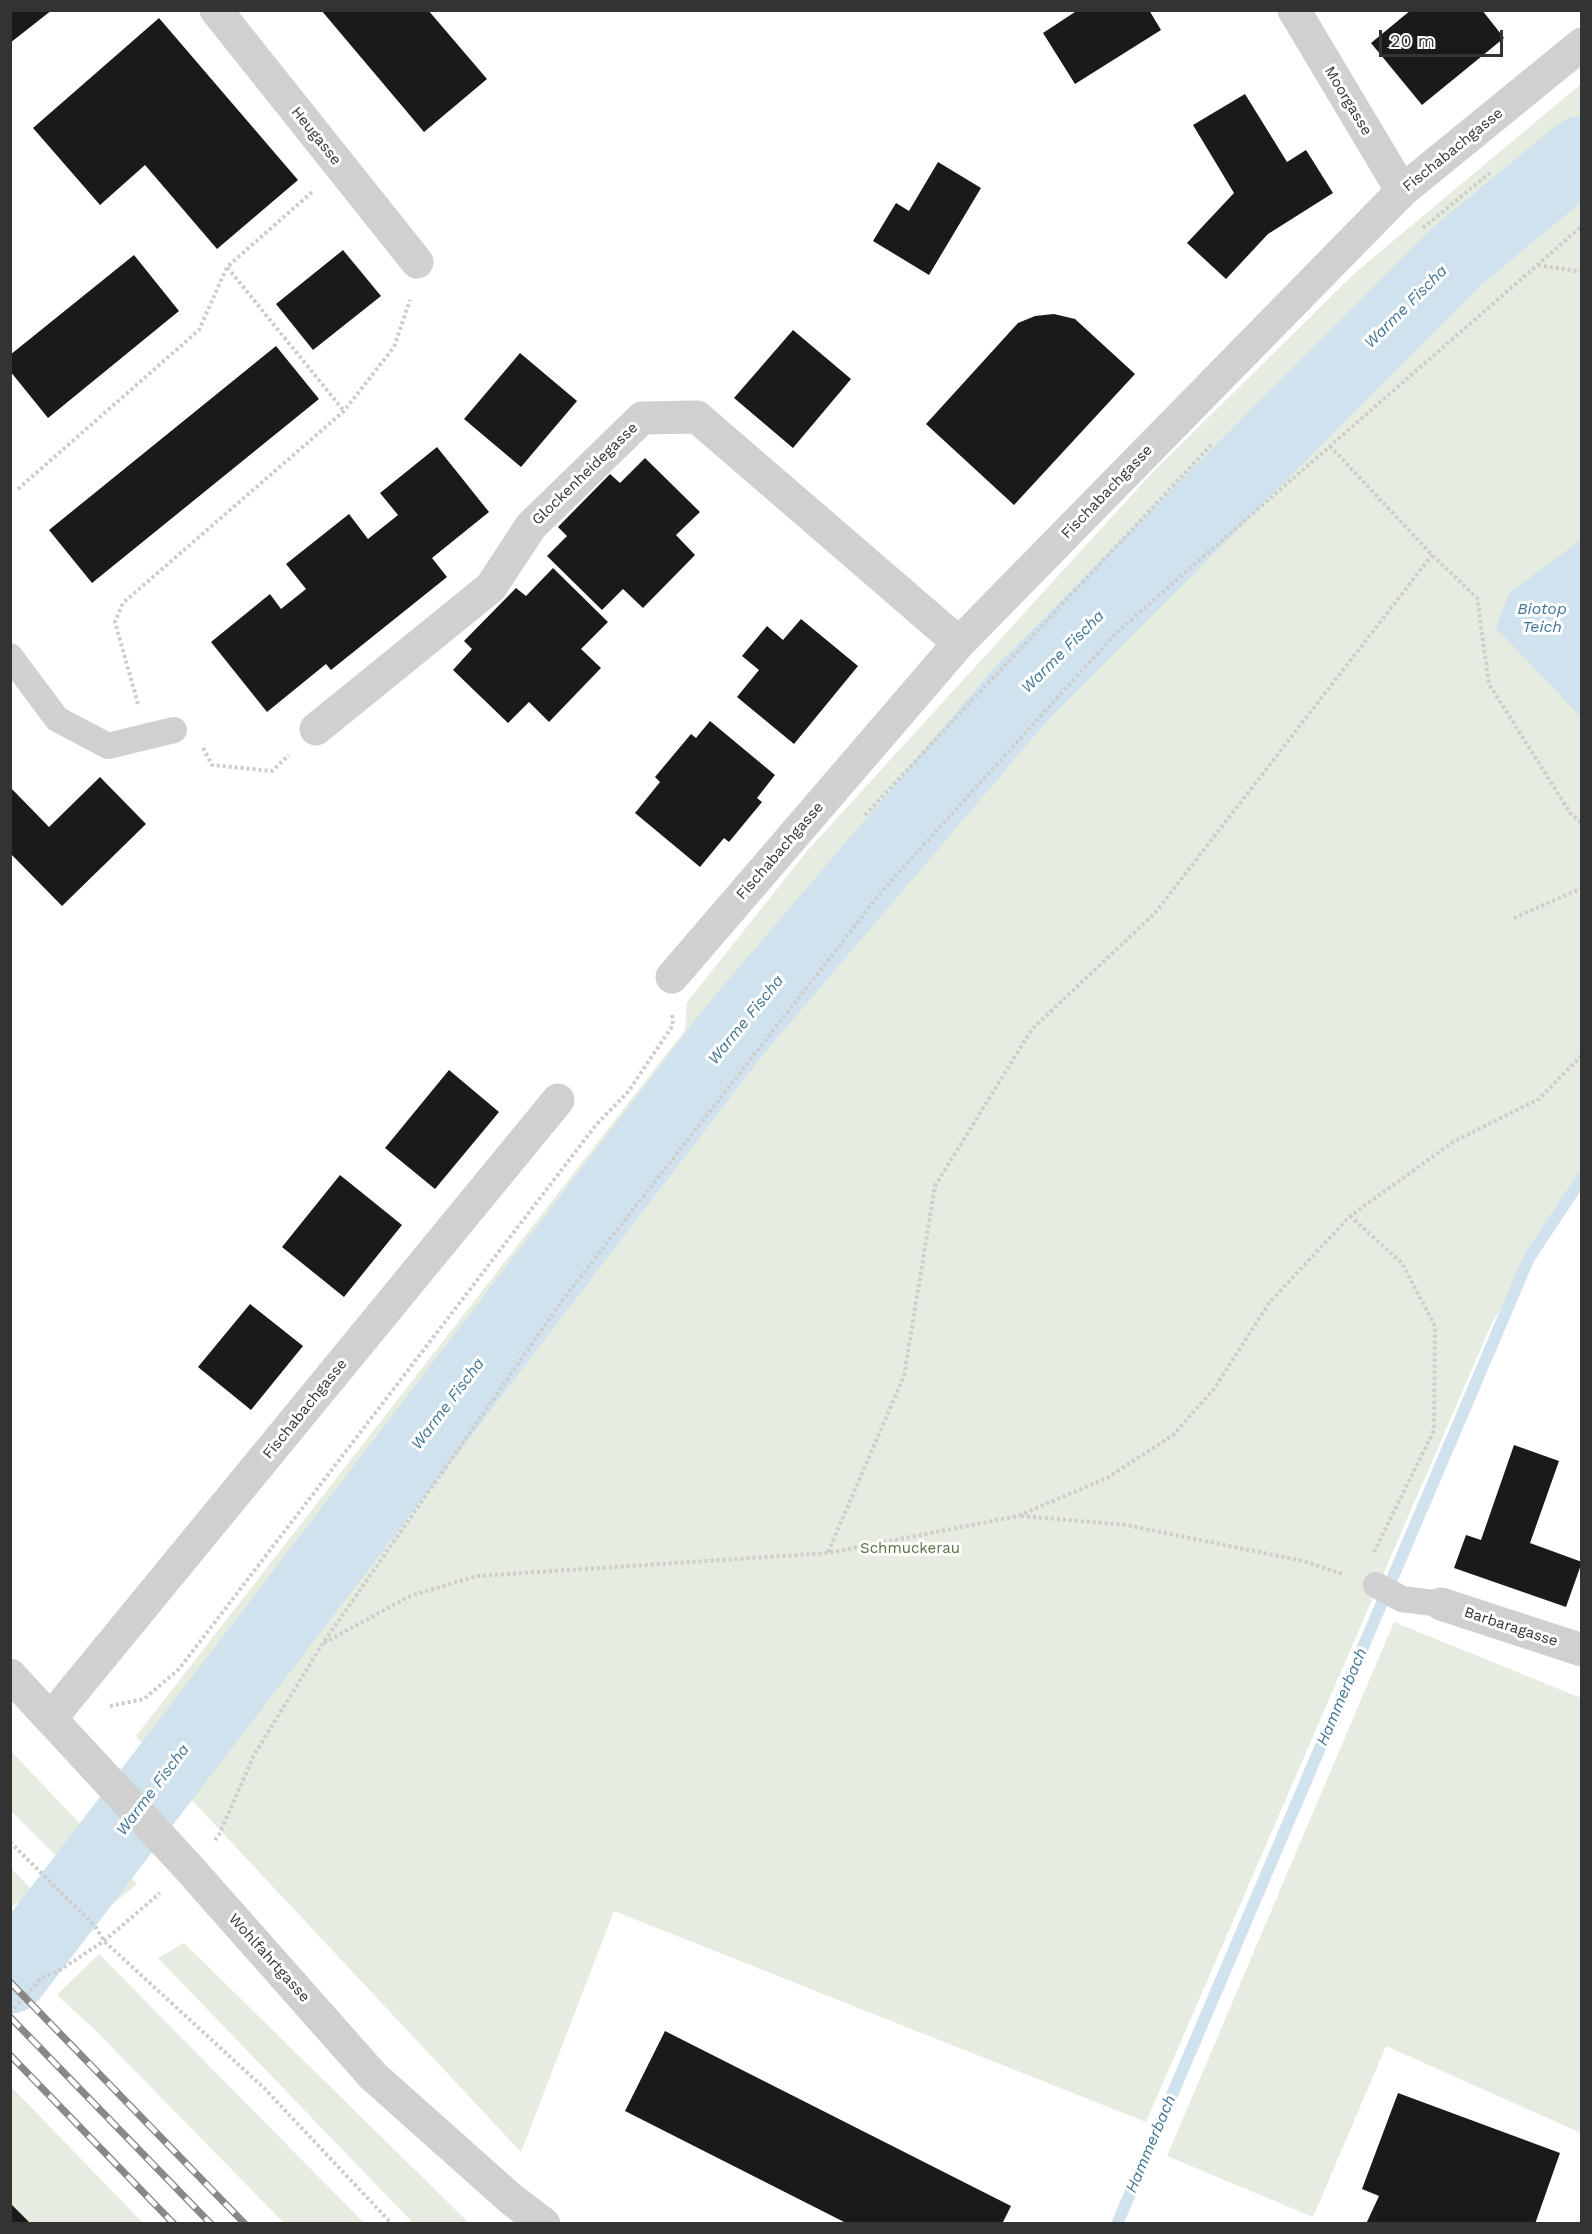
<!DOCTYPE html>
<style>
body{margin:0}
#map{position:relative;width:1592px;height:2234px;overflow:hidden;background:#fff;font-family:"Work Sans",sans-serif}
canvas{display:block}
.frame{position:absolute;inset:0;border:12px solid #333;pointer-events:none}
.scale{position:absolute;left:1379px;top:30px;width:124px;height:27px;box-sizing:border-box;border:3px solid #333;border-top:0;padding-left:8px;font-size:18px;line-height:21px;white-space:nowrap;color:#333;-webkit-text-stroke:4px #fff;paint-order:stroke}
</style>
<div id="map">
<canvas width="1592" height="2234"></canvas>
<div class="frame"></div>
<div class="scale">20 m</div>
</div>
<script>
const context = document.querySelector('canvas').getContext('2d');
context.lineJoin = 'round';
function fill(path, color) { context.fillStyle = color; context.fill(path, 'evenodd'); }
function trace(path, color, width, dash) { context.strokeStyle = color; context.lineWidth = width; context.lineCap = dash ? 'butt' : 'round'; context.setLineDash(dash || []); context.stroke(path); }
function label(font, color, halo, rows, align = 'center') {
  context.font = font + ' "Work Sans",sans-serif'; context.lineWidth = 6; context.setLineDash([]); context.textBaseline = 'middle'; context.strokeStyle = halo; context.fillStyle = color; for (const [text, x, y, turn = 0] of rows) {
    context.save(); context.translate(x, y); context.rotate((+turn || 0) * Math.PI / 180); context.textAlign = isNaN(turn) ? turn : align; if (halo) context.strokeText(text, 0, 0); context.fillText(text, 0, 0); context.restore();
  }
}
fill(new Path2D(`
 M 1581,84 L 1581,1187 L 1492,1323 L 1146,2122 L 614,1911 L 521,2152 L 173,1780 L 136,1736 L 685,1030 L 687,1002 L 808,850 L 1151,474 L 1356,272 Z
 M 1394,1622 L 1581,1698 L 1581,2133 L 1386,2046 L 1313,2217 L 1167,2156 Z
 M 10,1750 L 137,1884 L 108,1908 L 11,1811 Z
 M 11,1868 L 35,1893 L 11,1907 L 10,1907 Z
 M 184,1943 L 469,2223 L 413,2223 L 158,1958 Z
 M 99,1954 L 364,2223 L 284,2223 L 94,2029 L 57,1995 Z
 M 10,2086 L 24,2100 L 143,2223 L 11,2223 Z`), '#e6ecdf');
fill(new Path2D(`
 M 1581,540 L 1581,717 L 1496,628 L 1509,593 Z`), '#cfe2ee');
trace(new Path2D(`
 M 1117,2224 L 1529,1258 L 1582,1178`), '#cfe2ee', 12);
trace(new Path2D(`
 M 10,1976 L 734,1031 L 1022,693 L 1456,257 L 1582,153`), '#cfe2ee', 75);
fill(new Path2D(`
 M 10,10 L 52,10 L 10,43 Z
 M 321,10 L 428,10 L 487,79 L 424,132 Z
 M 1078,10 L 1149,10 L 1161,30 L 1075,84 L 1043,33 Z
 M 1411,10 L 1482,10 L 1504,38 L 1422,105 L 1371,43 Z
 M 159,18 L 298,180 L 217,249 L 145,165 L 100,205 L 33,128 Z
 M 1245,94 L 1287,162 L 1306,150 L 1333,193 L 1268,234 L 1226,279 L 1187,243 L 1234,193 L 1193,125 Z
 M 938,162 L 981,188 L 929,275 L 873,241 L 896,203 L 909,211 Z
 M 343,250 L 381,296 L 313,350 L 276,304 Z
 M 134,255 L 179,311 L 48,418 L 10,371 L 10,355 Z
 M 1054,314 L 1075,319 L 1135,374 L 1014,505 L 926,424 L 1018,323 L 1035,316 Z
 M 793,330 L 851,379 L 793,448 L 734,398 Z
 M 276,346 L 319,399 L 92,583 L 49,530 Z
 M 520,353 L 577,401 L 521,467 L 464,419 Z
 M 437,447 L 489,512 L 432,558 L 447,577 L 331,670 L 326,664 L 267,712 L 211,642 L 270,594 L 281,609 L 306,589 L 286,564 L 349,514 L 368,539 L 398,515 L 380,493 Z
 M 645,458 L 700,512 L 676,535 L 695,555 L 643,608 L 623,589 L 602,610 L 547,556 L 567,536 L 558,527 L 610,474 L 620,483 Z
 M 553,568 L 608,622 L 581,649 L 601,668 L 549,722 L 529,702 L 508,723 L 453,670 L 472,649 L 464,641 L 516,588 L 526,596 Z
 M 801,619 L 858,666 L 794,744 L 737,697 L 759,670 L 742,656 L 767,626 L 783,640 Z
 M 710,721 L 775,775 L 757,798 L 762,802 L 729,842 L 724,838 L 700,867 L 635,813 L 660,782 L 655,777 L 691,734 L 696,738 Z
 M 100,777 L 146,824 L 62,906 L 10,853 L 10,787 L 49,827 Z
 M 449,1070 L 499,1112 L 435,1189 L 385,1148 Z
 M 340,1175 L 402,1225 L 344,1297 L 282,1247 Z
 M 250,1304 L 303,1346 L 251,1410 L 198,1367 Z
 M 1514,1445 L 1559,1461 L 1530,1543 L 1582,1562 L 1566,1607 L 1454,1568 L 1466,1535 L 1481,1540 Z
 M 665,2031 L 1011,2206 L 1002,2224 L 848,2224 L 625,2111 Z
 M 1398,2093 L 1560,2153 L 1535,2224 L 1366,2224 L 1379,2196 L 1362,2189 Z
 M 12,2205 L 31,2224 L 10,2224 Z`), '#1a1a1a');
trace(new Path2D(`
 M 312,192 L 227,267 L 344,411
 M 1423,228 L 1491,172
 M 1538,265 L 1582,272
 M 1330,446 L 1432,555 L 1477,598 L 1489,684 L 1571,814 L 1582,823
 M 18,489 L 199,330 L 227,267
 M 138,704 L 115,622 L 123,603 L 344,411 L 394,347 L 410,300
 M 203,748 L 212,765 L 272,771 L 289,755
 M 865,815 L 1212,444
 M 1514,918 L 1582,888
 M 1350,1216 L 1402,1263 L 1435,1326 L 1434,1430 L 1374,1552
 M 1021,1516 L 1126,1525 L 1303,1561 L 1343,1574
 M 828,1552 L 904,1376 L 935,1186 L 1032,1029 L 1155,913 L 1432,555
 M 324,1643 L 410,1596 L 477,1576 L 828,1553 L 1018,1516 L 1107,1478 L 1173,1435 L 1214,1389 L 1269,1303 L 1350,1216 L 1453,1142 L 1539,1099 L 1582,1055
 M 110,1706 L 144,1699 L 179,1669 L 596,1125 L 628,1092 L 673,1025 L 672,1014
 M 215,1840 L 219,1835 L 254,1755 L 323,1643 L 564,1298 L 883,890 L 1116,633 L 1582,226
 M 10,1842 L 95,1926 L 104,1941 L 264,2088 L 392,2224
 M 10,2013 L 41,1978 L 60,1970 L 104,1941 L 160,1893`), '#cdcdcd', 4, [3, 3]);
trace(new Path2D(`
 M 10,656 L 57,719 L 108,746 L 174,730
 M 1376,1585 L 1402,1599 L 1441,1604`), '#d0d0d0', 26);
trace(new Path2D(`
 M 216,10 L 417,262
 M 1294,10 L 1402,191
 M 316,729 L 491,587 L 531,526 L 642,418 L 697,417 L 959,643
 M 672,977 L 959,643 L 1402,191 L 1582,44
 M 1441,1604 L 1582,1650
 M 10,1675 L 188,1867 L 373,2076 L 511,2199 L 544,2224
 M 51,1718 L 558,1100`), '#d0d0d0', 33);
const rail = new Path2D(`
 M 10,1982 L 245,2224
 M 10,2017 L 211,2224
 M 10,2055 L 174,2224`);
trace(rail, '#888', 7);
trace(rail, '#fff', 4.5, [14]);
label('15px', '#333', '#fff', [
 ["Moorgasse",1348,101,59],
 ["Heugasse",316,136,51],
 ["Fischabachgasse",1453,150,-39],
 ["Glockenheidegasse",585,474,-44],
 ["Fischabachgasse",1107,492,-46],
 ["Fischabachgasse",780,851,-49],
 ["Fischabachgasse",305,1409,-51],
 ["Barbaragasse",1511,1627,18],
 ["Wohlfahrtgasse",269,1958,48]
]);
label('15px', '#56703f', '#fff', [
 ["Schmuckerau",910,1549]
]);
label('italic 16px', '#3f7597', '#fff', [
 ["Warme Fischa",1406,307,-45],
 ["Biotop",1542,609],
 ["Teich",1542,627],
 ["Warme Fischa",1063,652,-45],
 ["Warme Fischa",746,1020,-51],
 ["Warme Fischa",448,1404,-53],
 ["Hammerbach",1342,1697,-67],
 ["Warme Fischa",153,1790,-53],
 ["Hammerbach",1151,2144,-67]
]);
</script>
